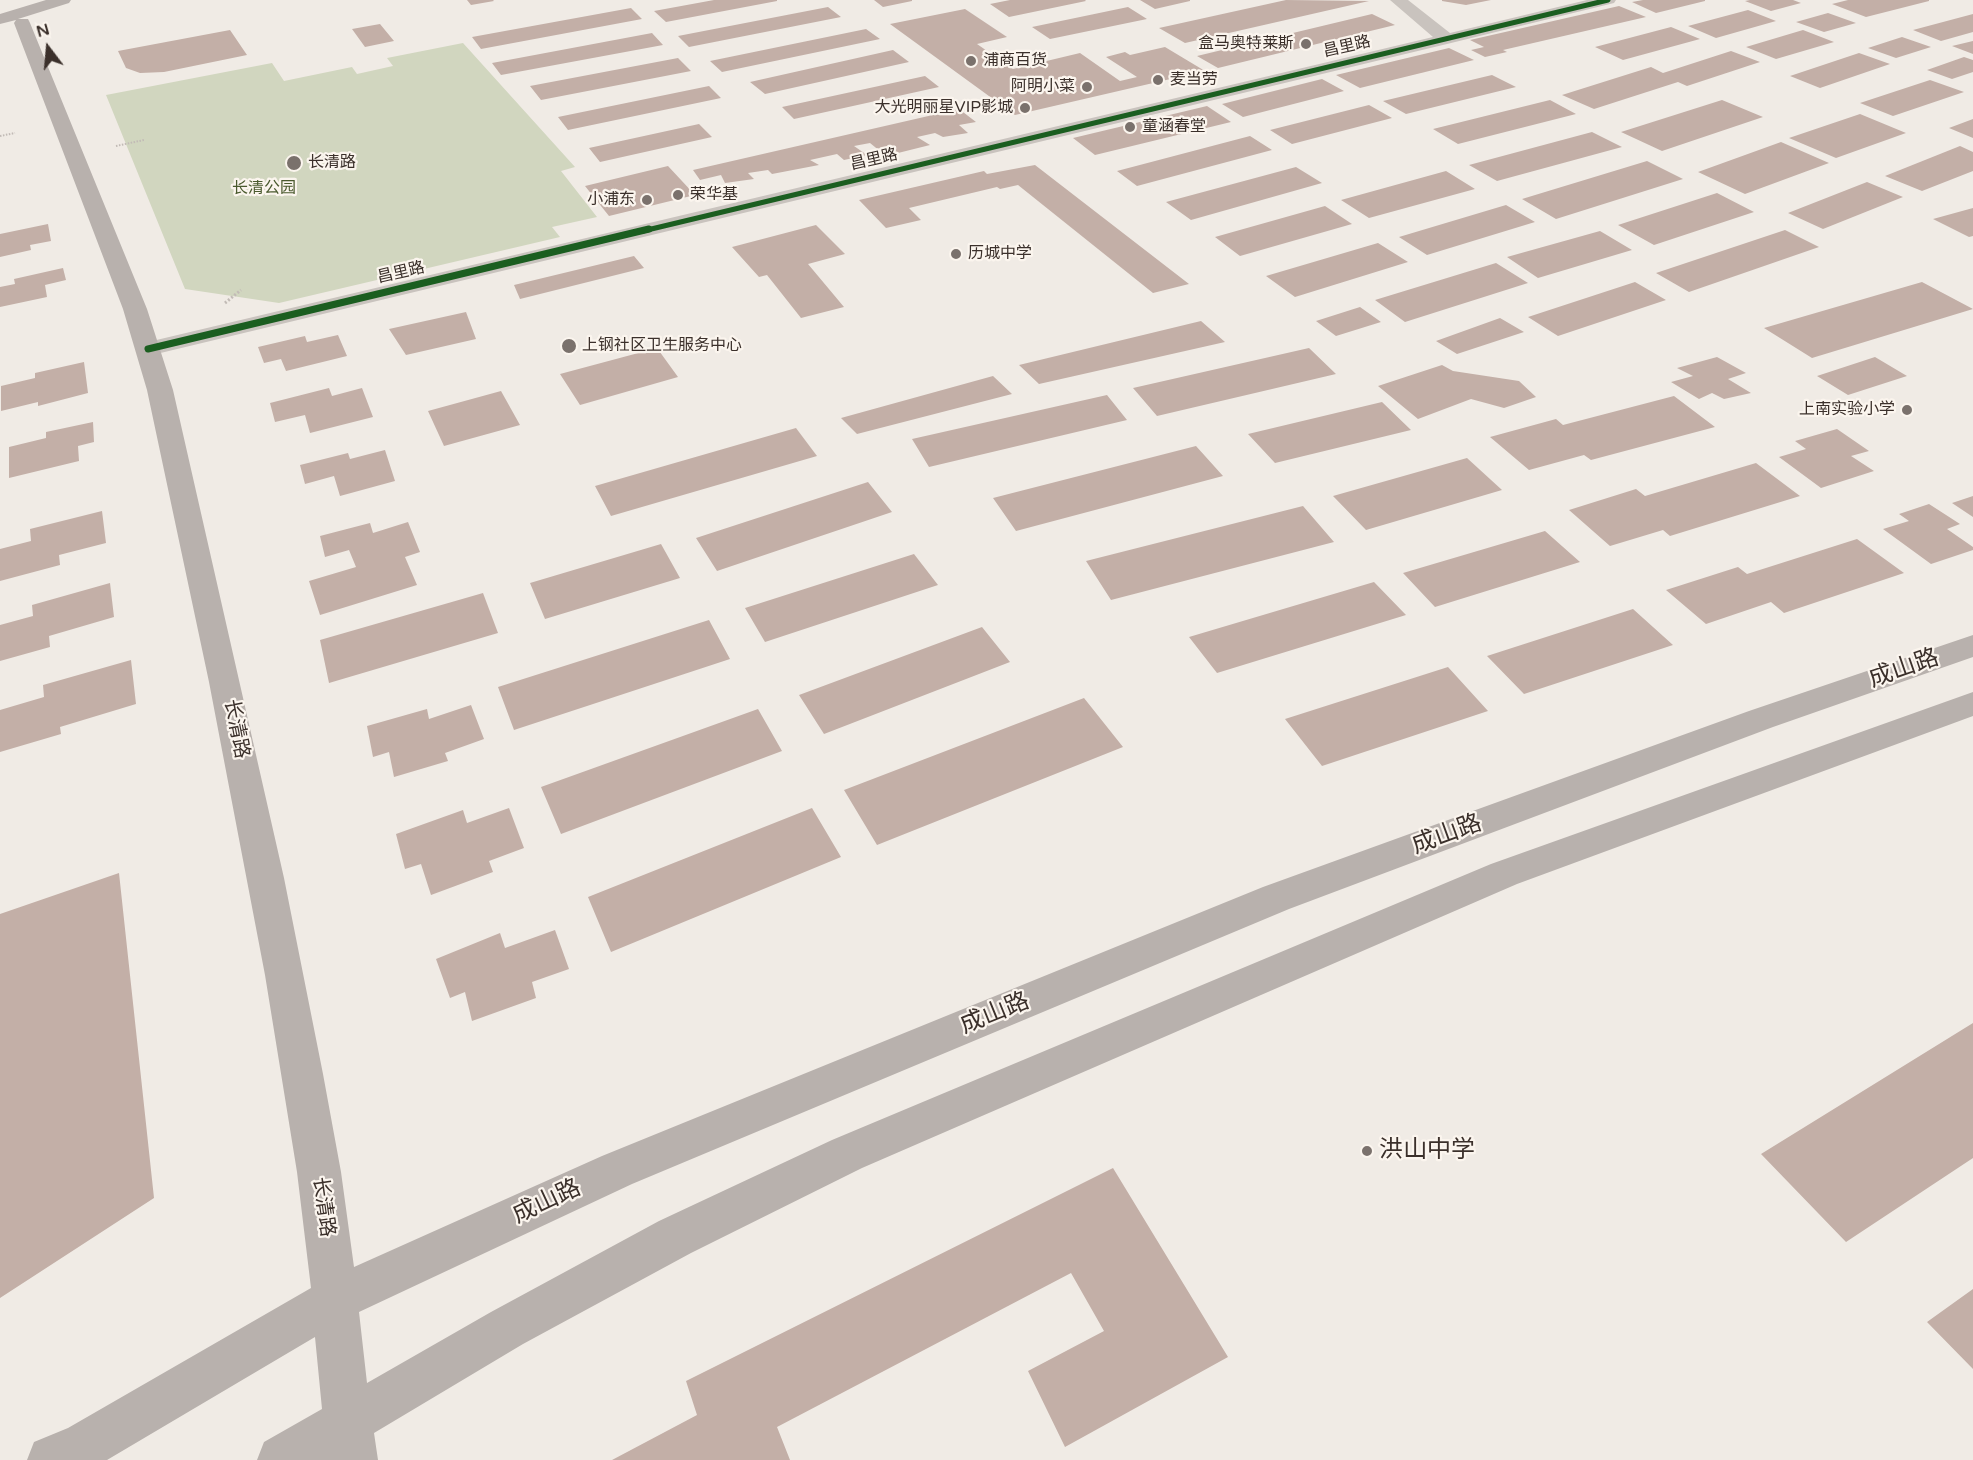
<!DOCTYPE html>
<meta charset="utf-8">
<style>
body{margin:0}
#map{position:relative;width:1973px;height:1460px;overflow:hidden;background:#f0ebe5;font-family:"Varela Round",sans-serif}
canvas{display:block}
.north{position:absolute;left:18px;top:18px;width:60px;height:60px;-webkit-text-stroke:4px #fbf5ee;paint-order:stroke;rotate:344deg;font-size:16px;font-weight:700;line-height:24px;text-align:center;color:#3b302b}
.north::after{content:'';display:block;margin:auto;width:21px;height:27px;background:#3b302b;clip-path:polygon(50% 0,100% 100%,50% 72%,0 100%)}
</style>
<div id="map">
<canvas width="1973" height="1460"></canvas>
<div class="north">N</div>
</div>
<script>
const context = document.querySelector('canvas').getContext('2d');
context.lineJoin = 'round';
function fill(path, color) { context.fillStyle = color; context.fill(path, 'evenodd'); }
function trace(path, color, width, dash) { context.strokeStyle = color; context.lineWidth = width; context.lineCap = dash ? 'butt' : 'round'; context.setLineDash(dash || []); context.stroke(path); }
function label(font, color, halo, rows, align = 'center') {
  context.font = font + ' "Varela Round","Noto Sans SC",sans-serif'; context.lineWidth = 4.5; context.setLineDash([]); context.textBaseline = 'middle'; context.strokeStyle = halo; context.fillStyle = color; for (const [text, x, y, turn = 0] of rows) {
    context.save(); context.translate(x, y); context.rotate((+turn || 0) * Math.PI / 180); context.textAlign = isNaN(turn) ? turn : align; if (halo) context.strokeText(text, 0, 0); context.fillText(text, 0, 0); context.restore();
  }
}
fill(new Path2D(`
 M 463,43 L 575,167 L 561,171 L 597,217 L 552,227 L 560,237 L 279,303 L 185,289 L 106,95 L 272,63 L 284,81 L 352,67 L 357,74 L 393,66 L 387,58 Z`), '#d1d6bf');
fill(new Path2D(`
 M 467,0 L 493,0 L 494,1 L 471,5 Z
 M 714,0 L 777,0 L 777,1 L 666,22 L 654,11 Z
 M 874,0 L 912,0 L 912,1 L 883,7 Z
 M 1010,0 L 1085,0 L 1086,1 L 1009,17 L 990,4 Z
 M 1140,0 L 1190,0 L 1190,1 L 1155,9 Z
 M 1286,0 L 1369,1 L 1185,43 L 1159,28 Z
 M 1491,0 L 1466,5 L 1442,1 L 1442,0 Z
 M 1643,0 L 1705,0 L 1705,1 L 1656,13 L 1632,2 Z
 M 1750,0 L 1793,0 L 1801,3 L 1771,11 L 1745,1 Z
 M 1848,0 L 1929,0 L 1929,1 L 1866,17 L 1832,4 Z
 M 1619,6 L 1646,17 L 1503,50 L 1507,52 L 1485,57 L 1471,50 L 1484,47 L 1470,40 Z
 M 828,7 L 841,17 L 689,47 L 678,36 Z
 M 1128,7 L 1147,19 L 1050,39 L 1032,27 Z
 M 631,8 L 642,19 L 481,49 L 472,37 Z
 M 965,9 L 1007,37 L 977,44 L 1013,69 L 1080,53 L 1120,81 L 1137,77 L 1106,57 L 1125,52 L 1130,55 L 1165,47 L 1205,71 L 1015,115 L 890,24 Z
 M 1748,10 L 1776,21 L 1716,38 L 1688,26 Z
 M 1828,13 L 1856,23 L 1824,32 L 1796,22 Z
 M 1372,14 L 1395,25 L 1218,68 L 1197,56 Z
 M 1973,14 L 1973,32 L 1941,41 L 1913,30 Z
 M 380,24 L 394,41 L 365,47 L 352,29 Z
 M 1671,27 L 1700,39 L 1623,60 L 1595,47 Z
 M 866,29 L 880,39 L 722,72 L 710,61 Z
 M 230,30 L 247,55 L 164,72 L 140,73 L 126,68 L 118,51 Z
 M 1803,30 L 1834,42 L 1776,59 L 1746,47 Z
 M 652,33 L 663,45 L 501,75 L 492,63 Z
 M 1902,37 L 1931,47 L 1896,58 L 1868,48 Z
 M 1973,41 L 1973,54 L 1952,46 Z
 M 1449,48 L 1474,60 L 1360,88 L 1336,75 Z
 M 893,50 L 909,62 L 765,94 L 750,82 Z
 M 1731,51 L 1760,62 L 1687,86 L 1678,82 L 1594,109 L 1562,95 L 1651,67 L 1663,73 Z
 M 1859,53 L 1890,64 L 1820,88 L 1790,76 Z
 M 1964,57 L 1973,60 L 1973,72 L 1952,79 L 1927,70 Z
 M 678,58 L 691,71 L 541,100 L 530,86 Z
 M 1492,75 L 1516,87 L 1406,114 L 1383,101 Z
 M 925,76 L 939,87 L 794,119 L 782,107 Z
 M 1322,79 L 1344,91 L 1243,117 L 1222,104 Z
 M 1930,80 L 1964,92 L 1893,116 L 1860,103 Z
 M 709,86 L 721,98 L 568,130 L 558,117 Z
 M 1550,100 L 1576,114 L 1458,144 L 1433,129 Z
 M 1722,100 L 1763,117 L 1662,151 L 1621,132 Z
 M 1369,105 L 1392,118 L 1292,144 L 1270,130 Z
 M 1207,106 L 1231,122 L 1095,155 L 1073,138 Z
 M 959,109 L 976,122 L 959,125 L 968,133 L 943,137 L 935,133 L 917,137 L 930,145 L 886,156 L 870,143 L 854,146 L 867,155 L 844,160 L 837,154 L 810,160 L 819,165 L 772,174 L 768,170 L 748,173 L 754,179 L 725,183 L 721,175 L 700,180 L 693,170 Z
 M 1860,114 L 1906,133 L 1836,158 L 1789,138 Z
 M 1973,119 L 1973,138 L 1949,128 Z
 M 699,124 L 712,137 L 600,162 L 589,148 Z
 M 1592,132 L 1622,147 L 1497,181 L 1469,165 Z
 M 1250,136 L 1272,150 L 1137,186 L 1117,171 Z
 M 1781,142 L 1829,163 L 1745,194 L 1698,172 Z
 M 1960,146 L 1973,152 L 1973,171 L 1922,191 L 1885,176 Z
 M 1647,161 L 1683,179 L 1556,219 L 1522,199 Z
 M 1035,165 L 1189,284 L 1153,293 L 1018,185 L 1000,189 L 997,187 L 909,208 L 921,220 L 886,228 L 859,200 L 984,171 L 987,174 Z
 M 668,166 L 695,195 L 609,216 L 585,186 Z
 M 1296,167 L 1322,183 L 1191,220 L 1166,202 Z
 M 1446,171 L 1475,189 L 1369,218 L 1341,200 Z
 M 1867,182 L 1903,197 L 1823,229 L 1788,213 Z
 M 1717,193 L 1754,212 L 1654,245 L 1618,225 Z
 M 1506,205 L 1535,222 L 1427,255 L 1399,237 Z
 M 1325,206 L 1352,224 L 1240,256 L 1215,237 Z
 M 1973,208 L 1973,236 L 1969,237 L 1933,219 Z
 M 48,224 L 51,241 L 30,245 L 31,250 L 0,257 L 0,234 Z
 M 816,225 L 845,254 L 808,264 L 844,307 L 801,318 L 767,275 L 759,277 L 732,247 Z
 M 1785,230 L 1819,247 L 1689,292 L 1656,273 Z
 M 1600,231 L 1632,250 L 1538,278 L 1507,257 Z
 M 1378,243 L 1408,262 L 1295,297 L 1266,276 Z
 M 634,256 L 644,268 L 520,299 L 514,285 Z
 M 1496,263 L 1528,283 L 1405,322 L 1375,300 Z
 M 63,268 L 66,280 L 45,285 L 47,297 L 0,307 L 0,287 L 15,284 L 14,279 Z
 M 1635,282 L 1666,300 L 1558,336 L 1528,317 Z
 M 1922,282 L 1973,309 L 1812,358 L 1764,328 Z
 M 1360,307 L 1381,322 L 1336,336 L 1316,321 Z
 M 466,312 L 476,339 L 406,355 L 389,329 Z
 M 1500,318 L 1524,332 L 1457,354 L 1436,341 Z
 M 1201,321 L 1225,342 L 1039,384 L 1019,365 Z
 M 338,335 L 347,356 L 286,371 L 281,359 L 264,363 L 258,347 L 305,336 L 307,342 Z
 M 657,348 L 678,377 L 580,405 L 560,374 Z
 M 1309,348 L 1336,374 L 1157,416 L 1133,388 Z
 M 1717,357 L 1746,373 L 1728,379 L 1751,393 L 1724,399 L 1712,393 L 1699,399 L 1671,382 L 1693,376 L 1677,368 Z
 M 1875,357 L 1907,376 L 1848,395 L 1817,376 Z
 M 84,362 L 88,393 L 38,406 L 38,402 L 1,411 L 1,386 L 35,378 L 35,373 Z
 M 1442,365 L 1453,371 L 1519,381 L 1536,397 L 1504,408 L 1471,399 L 1418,419 L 1378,386 Z
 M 993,376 L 1012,394 L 857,434 L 841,418 Z
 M 329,388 L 332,396 L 362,388 L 373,417 L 310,433 L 305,415 L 275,422 L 270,403 Z
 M 501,391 L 520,425 L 444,446 L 428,411 Z
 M 1107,395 L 1127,420 L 929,467 L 912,439 Z
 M 1674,396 L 1715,427 L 1591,460 L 1584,455 L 1529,470 L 1490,437 L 1556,419 L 1563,425 Z
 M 1382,402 L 1411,430 L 1275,463 L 1248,434 Z
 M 93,422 L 94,442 L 78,446 L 79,461 L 9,478 L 9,447 L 46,438 L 46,432 Z
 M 796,428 L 817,456 L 611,516 L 595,486 Z
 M 1837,429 L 1869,451 L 1851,456 L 1874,471 L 1821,488 L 1779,457 L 1806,449 L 1795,441 Z
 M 1196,446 L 1223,476 L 1016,531 L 993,498 Z
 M 385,450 L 395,481 L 340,496 L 334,476 L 305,484 L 300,465 L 348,453 L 350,459 Z
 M 1467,458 L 1502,490 L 1366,530 L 1333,496 Z
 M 1756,463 L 1800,496 L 1670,536 L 1663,530 L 1610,546 L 1569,510 L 1636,489 L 1645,496 Z
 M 868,482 L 892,512 L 717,571 L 696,538 Z
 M 1973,496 L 1973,517 L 1952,503 Z
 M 1929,504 L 1960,524 L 1947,529 L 1973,547 L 1973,550 L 1931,564 L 1883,529 L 1909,521 L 1899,514 Z
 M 1303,506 L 1334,542 L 1111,600 L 1086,561 Z
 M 102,511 L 106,543 L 59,555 L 60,565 L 0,581 L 0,549 L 31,541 L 30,529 Z
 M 408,522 L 420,552 L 405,557 L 417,585 L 320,615 L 309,581 L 356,567 L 349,550 L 325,557 L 320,536 L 370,523 L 373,533 Z
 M 1545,531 L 1580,562 L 1435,607 L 1403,573 Z
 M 1857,539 L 1904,573 L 1784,613 L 1771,602 L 1706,624 L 1666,590 L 1738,567 L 1747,574 Z
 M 661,544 L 680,578 L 545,619 L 530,583 Z
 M 914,554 L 938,585 L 765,642 L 745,608 Z
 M 1374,582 L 1406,615 L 1217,673 L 1189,637 Z
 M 110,583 L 114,617 L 49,636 L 50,647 L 0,661 L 0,625 L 33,616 L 32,605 Z
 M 483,593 L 498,633 L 329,683 L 320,640 Z
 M 1633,609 L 1673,645 L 1524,694 L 1487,656 Z
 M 709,620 L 730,659 L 514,730 L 498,687 Z
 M 982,627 L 1010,662 L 824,734 L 799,695 Z
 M 131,660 L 136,704 L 60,727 L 61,734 L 0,752 L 0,710 L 44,697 L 43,685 Z
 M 1448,667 L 1488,711 L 1322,766 L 1285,719 Z
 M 1084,698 L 1123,747 L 877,845 L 844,790 Z
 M 471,705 L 484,739 L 445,753 L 448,761 L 394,777 L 389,752 L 373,757 L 367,726 L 427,709 L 429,719 Z
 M 758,709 L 782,751 L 561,834 L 541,787 Z
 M 509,808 L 524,848 L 489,861 L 493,872 L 431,895 L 421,864 L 405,869 L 396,834 L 463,810 L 467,823 Z
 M 812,808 L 841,857 L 611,952 L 588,897 Z
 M 119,873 L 154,1198 L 0,1298 L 0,914 Z
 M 555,930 L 569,969 L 532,982 L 536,998 L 472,1021 L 465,992 L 450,998 L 436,959 L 500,933 L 505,948 Z
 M 1973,1023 L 1973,1158 L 1846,1242 L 1761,1154 Z
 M 1113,1168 L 1228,1357 L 1065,1447 L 1028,1371 L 1104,1331 L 1071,1273 L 777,1427 L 790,1460 L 612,1460 L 697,1415 L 686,1381 Z
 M 1973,1289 L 1973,1369 L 1927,1322 Z`), '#c3afa7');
trace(new Path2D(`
 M 0,136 L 15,133
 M 116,146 L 144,140`), '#c2bbb6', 2, [1.5, 1.5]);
trace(new Path2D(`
 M 225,303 L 241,290`), '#c2bbb6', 3, [2, 2]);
fill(new Path2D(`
 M 1390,0 L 1408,0 L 1450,33 L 1587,0 L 1616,0 L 1614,3 L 1447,44 L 148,356 L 139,354 L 136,349 L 139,344 L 148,342 L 1433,37 Z`), '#c9c3be');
fill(new Path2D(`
 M 46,0 L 71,0 L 69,3 L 18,19 L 28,19 L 30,23 L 147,309 L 173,390 L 284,878 L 323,1074 L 341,1172 L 354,1267 L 602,1156 L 1263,887 L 1749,711 L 1973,635 L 1973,657 L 1773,727 L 1289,909 L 632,1184 L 359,1312 L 367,1383 L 491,1312 L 659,1221 L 832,1140 L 1491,864 L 1973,692 L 1973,716 L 1517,884 L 862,1168 L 691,1253 L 523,1344 L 374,1433 L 378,1460 L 257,1460 L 264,1442 L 322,1409 L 315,1337 L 107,1460 L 27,1460 L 34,1442 L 68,1428 L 311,1288 L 297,1172 L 265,975 L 209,682 L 147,390 L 123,309 L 14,23 L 16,20 L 0,24 L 0,14 Z`), '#b8b1ad');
trace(new Path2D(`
 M 643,231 L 1608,0`), '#1b5e20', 5);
trace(new Path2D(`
 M 148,349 L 649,229`), '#1b5e20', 7);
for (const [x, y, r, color] of [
 [1306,44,6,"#7a716c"],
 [971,61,6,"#7a716c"],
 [1158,80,6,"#7a716c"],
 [1087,87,6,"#7a716c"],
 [1025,108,6,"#7a716c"],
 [1130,127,6,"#7a716c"],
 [294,163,8,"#7a716c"],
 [678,195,6,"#7a716c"],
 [647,200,6,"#7a716c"],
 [956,254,6,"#7a716c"],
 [569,346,8,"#7a716c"],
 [1907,410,6,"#7a716c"],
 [1367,1151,6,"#7a716c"]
]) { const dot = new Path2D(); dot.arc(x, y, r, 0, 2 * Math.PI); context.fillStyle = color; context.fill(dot); trace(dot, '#fbf5ee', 2); }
label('16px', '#3b302b', '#fbf5ee', [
 ["盒马奥特莱斯",1294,44,"right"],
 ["浦商百货",983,61],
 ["麦当劳",1170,80],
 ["阿明小菜",1075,87,"right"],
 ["大光明丽星VIP影城",1013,108,"right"],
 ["童涵春堂",1142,127],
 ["长清路",308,163],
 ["荣华基",690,195],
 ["小浦东",635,200,"right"],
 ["历城中学",968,254],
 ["上钢社区卫生服务中心",582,346],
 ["上南实验小学",1895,410,"right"]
], 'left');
label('16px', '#3b302b', '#fbf5ee', [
 ["昌里路",1347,47,-13],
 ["昌里路",874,160,-13],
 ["昌里路",401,273,-13]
]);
label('16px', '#4a5a2e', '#fbf5ee', [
 ["长清公园",264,189]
]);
label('20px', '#3b302b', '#fbf5ee', [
 ["长清路",236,729,79],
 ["长清路",323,1207,82]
]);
label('24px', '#3b302b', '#fbf5ee', [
 ["成山路",1904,669,-19],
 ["成山路",1447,835,-20],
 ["成山路",995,1014,-22],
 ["成山路",547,1202,-25]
]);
label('24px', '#3b302b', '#fbf5ee', [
 ["洪山中学",1379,1151]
], 'left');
</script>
